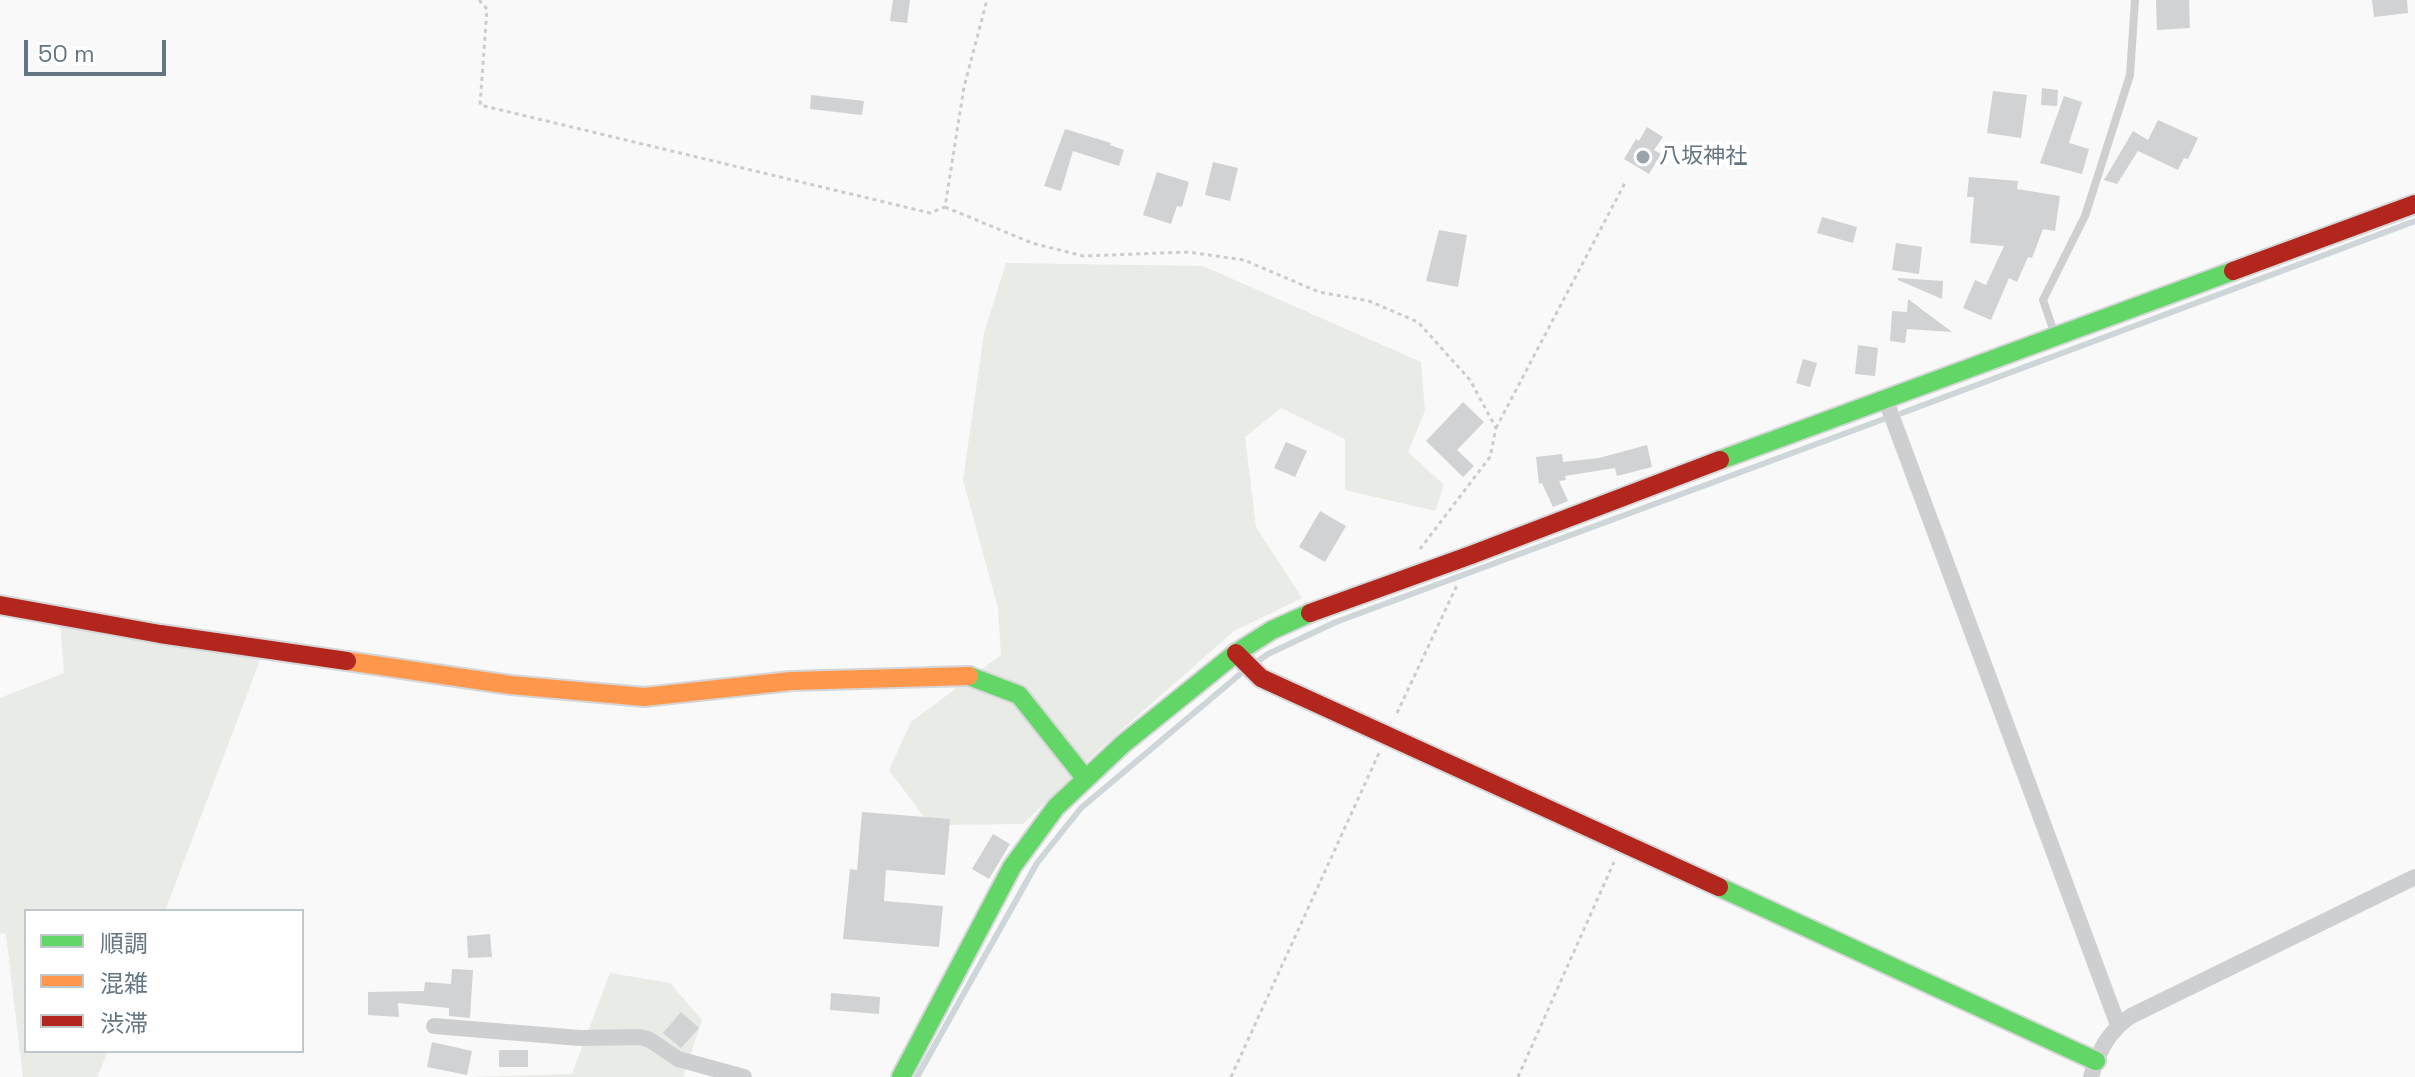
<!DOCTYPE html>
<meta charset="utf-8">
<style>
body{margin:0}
#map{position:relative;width:2415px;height:1077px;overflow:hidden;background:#f9f9f9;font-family:"Space Grotesk","Noto Sans JP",sans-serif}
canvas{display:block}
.legend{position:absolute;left:24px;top:909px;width:280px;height:144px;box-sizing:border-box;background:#fff;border:2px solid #c1c8cd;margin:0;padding:10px 14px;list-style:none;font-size:24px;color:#657683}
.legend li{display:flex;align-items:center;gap:16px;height:40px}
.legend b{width:40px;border:2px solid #c1c8cd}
.scale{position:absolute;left:24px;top:40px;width:142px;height:36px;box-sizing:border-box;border:4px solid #657683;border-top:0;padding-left:10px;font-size:24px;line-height:28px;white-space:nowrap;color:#657683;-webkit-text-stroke:6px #fff;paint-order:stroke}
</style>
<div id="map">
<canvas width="2415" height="1077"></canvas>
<ul class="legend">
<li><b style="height:10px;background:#63d668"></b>順調</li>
<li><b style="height:10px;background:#ff974d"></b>混雑</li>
<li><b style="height:10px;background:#b3261e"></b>渋滞</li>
</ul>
<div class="scale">50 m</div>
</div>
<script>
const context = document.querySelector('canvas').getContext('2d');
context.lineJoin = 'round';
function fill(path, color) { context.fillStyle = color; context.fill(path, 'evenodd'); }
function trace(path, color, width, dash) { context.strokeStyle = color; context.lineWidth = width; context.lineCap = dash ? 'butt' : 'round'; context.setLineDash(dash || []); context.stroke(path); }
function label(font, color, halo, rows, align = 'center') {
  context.font = font + ' "Space Grotesk","Noto Sans JP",sans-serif'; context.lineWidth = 8; context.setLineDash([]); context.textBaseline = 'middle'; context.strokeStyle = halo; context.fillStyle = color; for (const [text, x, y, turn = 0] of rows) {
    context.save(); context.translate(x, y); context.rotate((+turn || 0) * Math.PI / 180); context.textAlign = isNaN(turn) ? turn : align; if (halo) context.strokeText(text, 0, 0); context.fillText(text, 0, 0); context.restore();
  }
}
fill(new Path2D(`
 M 1006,263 L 1203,266 L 1421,362 L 1425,411 L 1408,452 L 1444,485 L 1435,511 L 1345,490 L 1345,439 L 1281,408 L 1245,437 L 1256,527 L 1302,598 L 1234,631 L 1100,749 L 1023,824 L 930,825 L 889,770 L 911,722 L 1001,655 L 998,608 L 963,480 L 984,333 Z
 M 60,620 L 262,655 L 165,911 L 26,911 L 26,1051 L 108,1051 L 97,1077 L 23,1077 L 6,934 L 0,933 L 0,698 L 64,673 Z
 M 610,973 L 670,983 L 702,1020 L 683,1077 L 470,1077 L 572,1074 Z`), '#e8ebe6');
trace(new Path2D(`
 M 1902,413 L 2415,221
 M 1254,664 L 1268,654 L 1336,622 L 1884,419
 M 917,1077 L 1037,863 L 1081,808 L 1245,670`), '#ced6d9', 6);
fill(new Path2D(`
 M 893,0 L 910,0 L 907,23 L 890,21 Z
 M 2156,0 L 2189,0 L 2190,28 L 2157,30 Z
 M 2372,0 L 2407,0 L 2408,13 L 2374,17 Z
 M 2042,88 L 2058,90 L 2057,106 L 2041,105 Z
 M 1993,91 L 2027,95 L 2021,138 L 1987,133 Z
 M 811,95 L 864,101 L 862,115 L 810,109 Z
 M 2064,96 L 2082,102 L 2069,143 L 2089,149 L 2082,174 L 2040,163 Z
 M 2158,120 L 2198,138 L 2188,159 L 2184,158 L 2178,170 L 2138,151 L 2117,184 L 2104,180 L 2133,131 L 2148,140 Z
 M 1647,127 L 1663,137 L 1654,150 L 1661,154 L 1649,174 L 1624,159 L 1636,139 L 1639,141 Z
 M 1065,129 L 1111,143 L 1110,145 L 1124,150 L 1119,166 L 1073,151 L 1061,191 L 1044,186 Z
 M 1213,162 L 1238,168 L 1230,201 L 1205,195 Z
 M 1157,172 L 1189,182 L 1182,207 L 1177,206 L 1171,224 L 1143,215 Z
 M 1969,177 L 2018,181 L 2017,189 L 2060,196 L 2055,231 L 2043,229 L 2032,258 L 2028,257 L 2017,282 L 2009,278 L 1991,320 L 1963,308 L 1975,280 L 1986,285 L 2004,246 L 1970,243 L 1974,197 L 1967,197 Z
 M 1822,217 L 1857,227 L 1853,243 L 1817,233 Z
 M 1439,230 L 1467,235 L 1458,287 L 1426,281 Z
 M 1896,243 L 1922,247 L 1919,274 L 1892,270 Z
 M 1898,278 L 1943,281 L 1942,299 L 1898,280 Z
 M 1908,299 L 1952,332 L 1907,329 L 1905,343 L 1890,341 L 1892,311 L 1907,312 Z
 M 1858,345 L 1878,348 L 1875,376 L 1855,374 Z
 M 1803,359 L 1817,363 L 1810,387 L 1796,383 Z
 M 1463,402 L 1484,422 L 1457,450 L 1474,466 L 1463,477 L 1426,441 Z
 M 1286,442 L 1307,451 L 1295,477 L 1274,468 Z
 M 1647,445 L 1652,467 L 1617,476 L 1615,468 L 1565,476 L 1566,480 L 1559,481 L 1568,501 L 1553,507 L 1542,483 L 1539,484 L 1536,457 L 1562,454 L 1563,462 L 1599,458 Z
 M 1320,511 L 1346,526 L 1325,562 L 1299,547 Z
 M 862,812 L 950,819 L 945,875 L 886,870 L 884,901 L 943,906 L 939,947 L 843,939 L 850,869 L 857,870 Z
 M 993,834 L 1010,844 L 989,879 L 972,869 Z
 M 490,934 L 492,957 L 468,958 L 467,936 Z
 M 452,969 L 473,970 L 470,1018 L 449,1016 L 449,1008 L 398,1003 L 399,1017 L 368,1015 L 368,992 L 424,991 L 425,982 L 451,984 Z
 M 831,993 L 880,997 L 879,1014 L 830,1010 Z
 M 681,1012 L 699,1028 L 681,1048 L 663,1033 Z
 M 432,1042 L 472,1051 L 467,1075 L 427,1067 Z
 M 499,1050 L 528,1050 L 528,1067 L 499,1067 Z`), '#d0d2d3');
const fast = new Path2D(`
 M 1720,460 L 2233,271
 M 969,676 L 1019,695 L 1085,778
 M 1719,887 L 2096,1061
 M 901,1077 L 1012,867 L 1056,807 L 1123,744 L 1236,653 L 1272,630 L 1310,613`);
const slow = new Path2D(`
 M 347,661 L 511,685 L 644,697 L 791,681 L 969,676`);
const jam = new Path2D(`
 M 2233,271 L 2415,204
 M 0,605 L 160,634 L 347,661
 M 1310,613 L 1471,555 L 1720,460
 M 1236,653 L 1261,678 L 1719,887`);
trace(fast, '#d5d6d7', 22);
trace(slow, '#d5d6d7', 22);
trace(jam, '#d5d6d7', 22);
trace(new Path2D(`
 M 479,0 L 487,9 L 480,105 L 930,213 L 945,207 L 964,87 L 987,0
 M 945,207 L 1032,243 L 1083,256 L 1188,252 L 1244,260 L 1319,292 L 1369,301 L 1418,322 L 1470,380 L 1496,428 L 1490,457 L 1420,549
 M 1496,428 L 1626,181
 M 1397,713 L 1458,583
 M 1231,1077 L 1379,753
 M 1518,1077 L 1614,862`), '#cbcccd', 3, [4, 4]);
trace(new Path2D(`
 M 2054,332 L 2043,300 L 2085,216 L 2130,75 L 2135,0`), '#cecfd0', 8);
trace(new Path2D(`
 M 1885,398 L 2118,1025
 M 434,1026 L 580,1038 L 640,1037 L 650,1040 L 678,1059 L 744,1077
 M 2091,1077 C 2098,1051 2109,1031 2131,1016 L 2415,877`), '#cecfd0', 16);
trace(fast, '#63d668', 18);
trace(slow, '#ff974d', 18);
trace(jam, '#b3261e', 18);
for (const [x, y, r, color] of [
 [1643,157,8,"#99a4ac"]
]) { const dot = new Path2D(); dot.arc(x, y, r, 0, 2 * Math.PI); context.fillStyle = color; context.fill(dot); trace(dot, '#fff', 3); }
label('22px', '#657683', '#fff', [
 ["八坂神社",1659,157]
], 'left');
</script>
